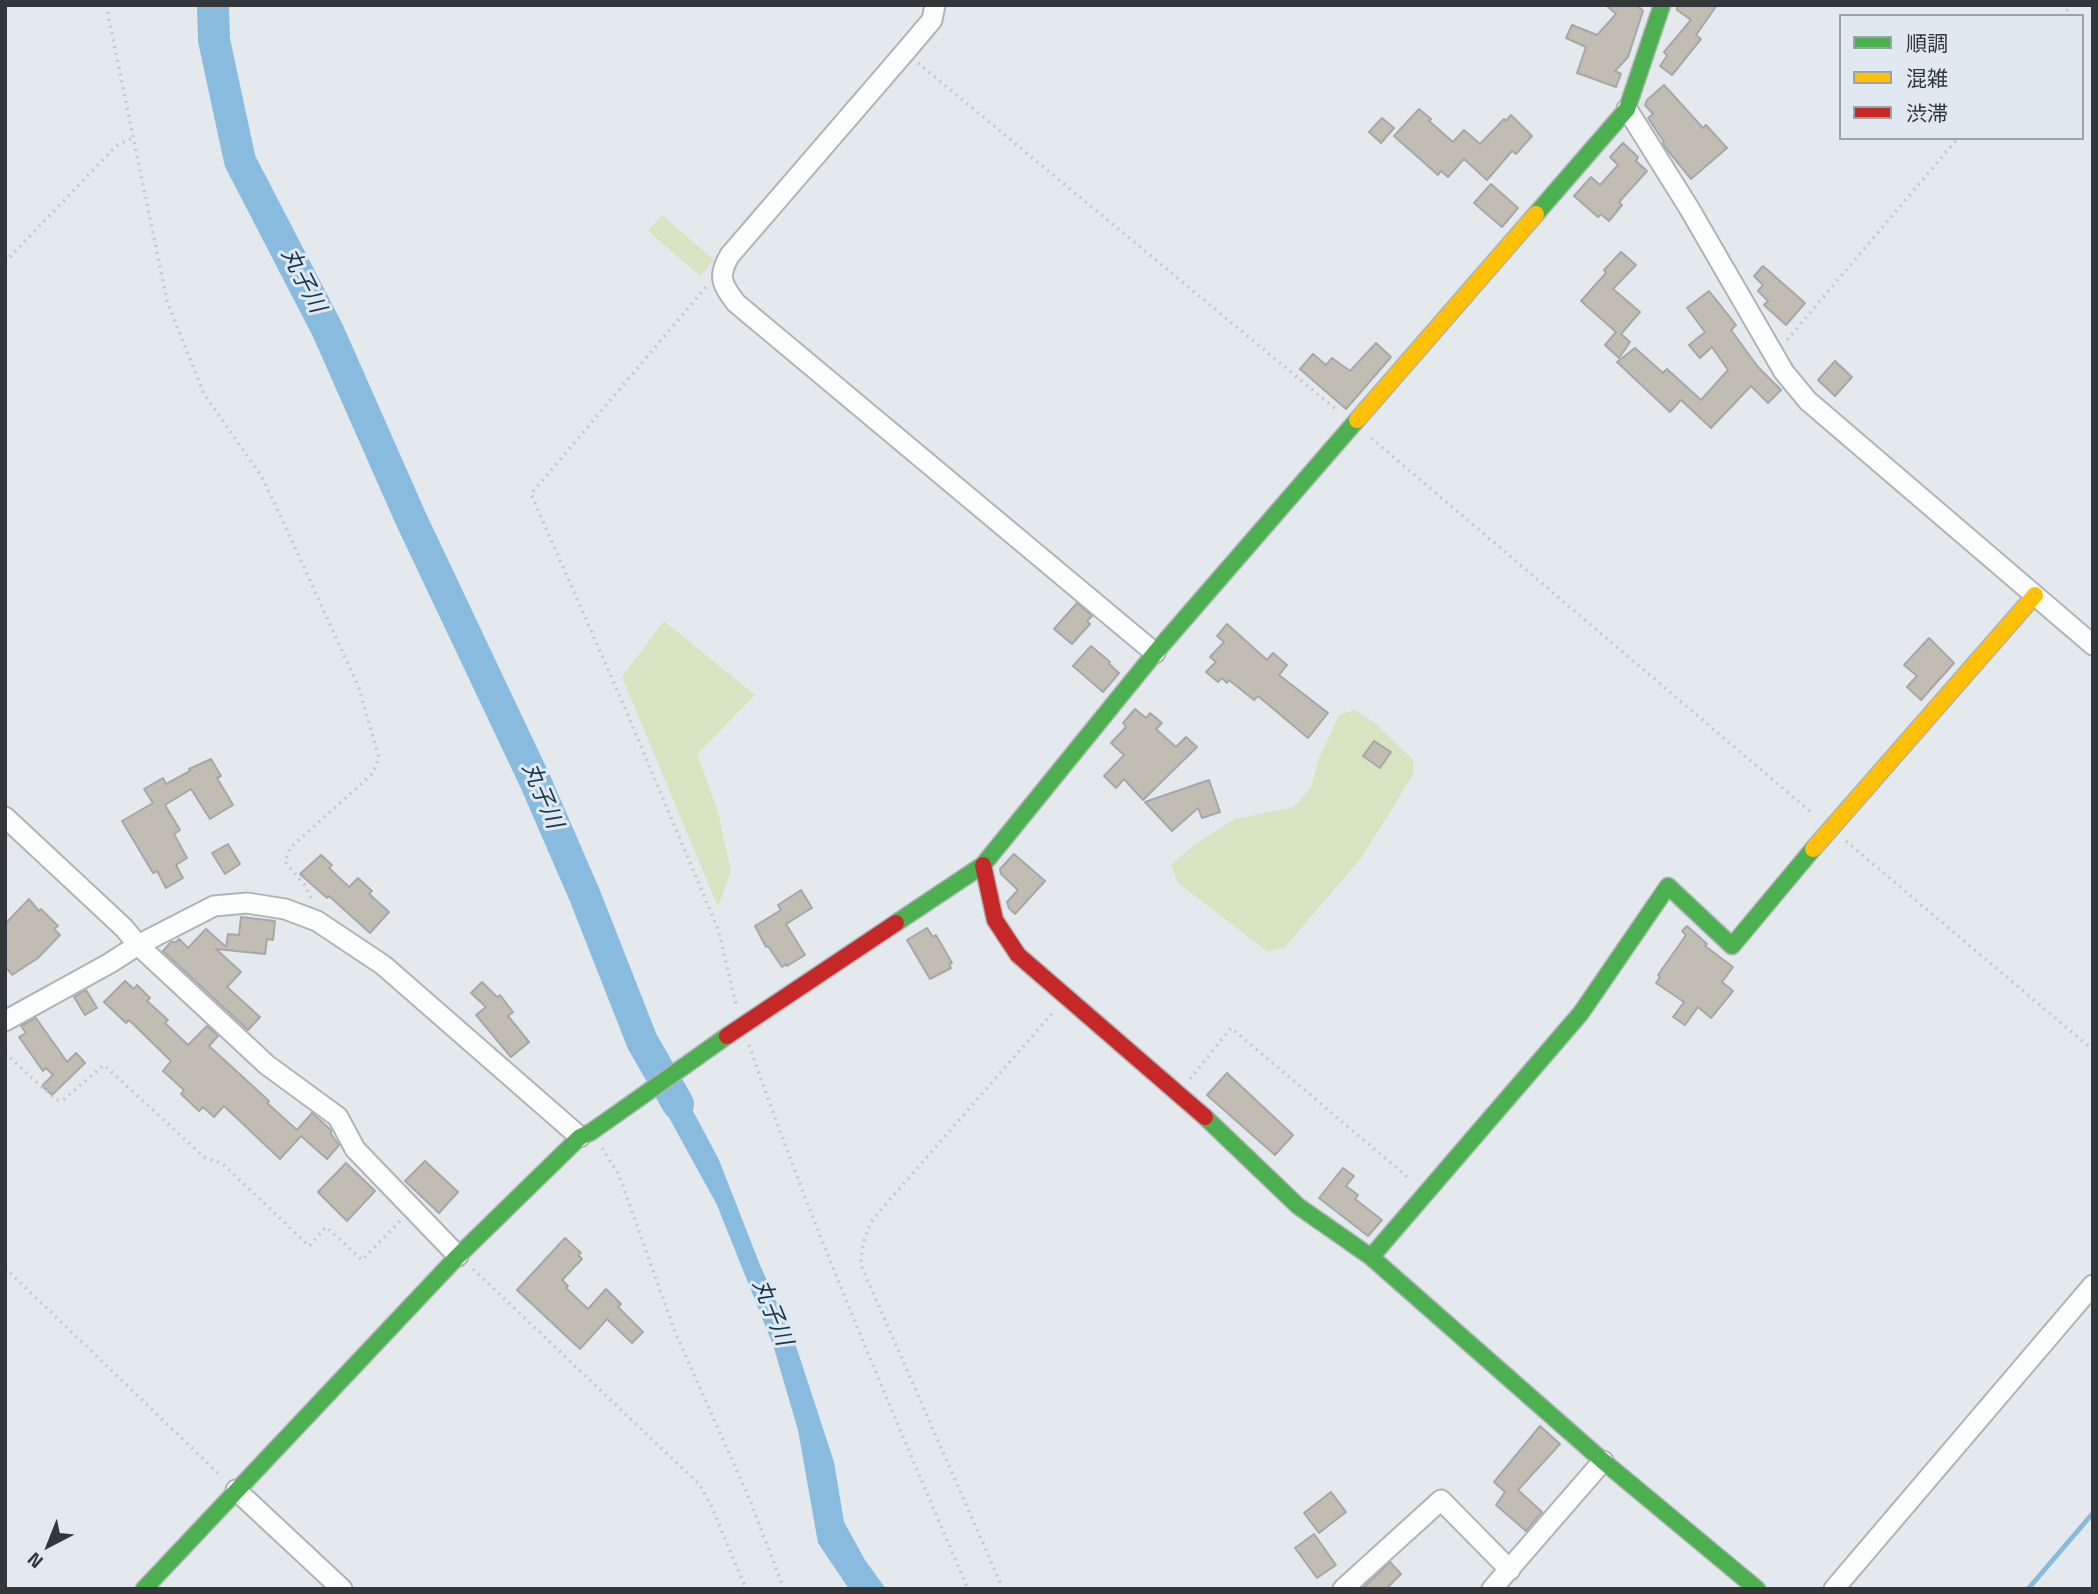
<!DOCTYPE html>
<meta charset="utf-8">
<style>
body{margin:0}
#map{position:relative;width:2098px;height:1594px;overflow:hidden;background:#e4e9ee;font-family:"Titillium Web","Noto Sans JP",sans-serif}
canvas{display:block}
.frame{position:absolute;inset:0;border:7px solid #33373a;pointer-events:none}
.legend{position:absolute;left:1839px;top:14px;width:245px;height:126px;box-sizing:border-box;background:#e0e9f2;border:2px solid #9ba2a8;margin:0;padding:9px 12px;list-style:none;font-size:21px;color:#33373a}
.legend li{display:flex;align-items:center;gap:14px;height:35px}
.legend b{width:35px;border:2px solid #9ba2a8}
.north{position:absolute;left:14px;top:1510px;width:70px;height:70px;-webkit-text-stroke:5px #e0e9f2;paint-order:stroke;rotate:222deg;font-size:19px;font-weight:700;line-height:28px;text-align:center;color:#33373a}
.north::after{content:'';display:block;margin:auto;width:24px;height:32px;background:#33373a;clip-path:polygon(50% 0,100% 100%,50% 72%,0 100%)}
</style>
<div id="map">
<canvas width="2098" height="1594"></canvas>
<div class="frame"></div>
<ul class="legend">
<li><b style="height:9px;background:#4caf50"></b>順調</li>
<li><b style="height:9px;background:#ffc107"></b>混雑</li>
<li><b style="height:9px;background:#c62828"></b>渋滞</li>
</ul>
<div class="north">N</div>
</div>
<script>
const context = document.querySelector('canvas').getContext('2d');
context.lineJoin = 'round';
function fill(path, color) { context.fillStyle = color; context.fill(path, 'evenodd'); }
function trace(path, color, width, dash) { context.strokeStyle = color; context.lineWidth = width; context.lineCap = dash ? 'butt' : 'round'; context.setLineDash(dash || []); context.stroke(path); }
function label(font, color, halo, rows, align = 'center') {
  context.font = font + ' "Titillium Web","Noto Sans JP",sans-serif'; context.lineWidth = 6; context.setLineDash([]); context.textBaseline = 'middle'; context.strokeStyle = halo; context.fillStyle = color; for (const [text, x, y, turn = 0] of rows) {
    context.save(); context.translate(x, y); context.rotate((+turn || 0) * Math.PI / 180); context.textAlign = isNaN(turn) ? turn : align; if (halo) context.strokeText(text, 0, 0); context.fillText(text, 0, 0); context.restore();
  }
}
fill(new Path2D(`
 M 662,215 L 714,260 L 700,276 L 648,231 Z
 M 664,621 L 755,695 L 697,754 L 718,812 L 731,871 L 718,907 L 622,677 Z
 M 1354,710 L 1374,722 L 1413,760 L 1414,773 L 1362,857 L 1285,947 L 1268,952 L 1178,883 L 1171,865 L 1195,844 L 1235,819 L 1294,807 L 1311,787 L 1319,758 L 1339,715 Z`), '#d8e4c1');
fill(new Path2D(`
 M 666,1060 L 719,1160 L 760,1265 L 797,1349 L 834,1462 L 844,1522 L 865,1560 L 886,1589 L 849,1589 L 818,1543 L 798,1430 L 773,1345 L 717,1205 L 645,1074 Z`), '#89bbde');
trace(new Path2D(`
 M 2028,1589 L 2093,1513`), '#89bbde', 5);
trace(new Path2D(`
 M 213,5 L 214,40 L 240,161 L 328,331 L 411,519 L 536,783 L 585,896 L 642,1041 L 678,1104`), '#89bbde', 32);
const building = new Path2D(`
 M 1606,5 L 1637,5 L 1643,11 L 1628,57 L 1615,71 L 1621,74 L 1616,87 L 1577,73 L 1586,47 L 1566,38 L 1572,25 L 1597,35 L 1616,14 Z
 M 1677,5 L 1717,5 L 1696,35 L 1701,39 L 1672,75 L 1660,66 L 1667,56 L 1664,52 L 1691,20 L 1677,10 Z
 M 1664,85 L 1703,128 L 1706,125 L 1727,148 L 1691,179 L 1665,147 L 1663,143 L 1664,142 L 1648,118 L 1653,114 L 1645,105 L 1647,100 Z
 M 1419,109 L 1431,119 L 1429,121 L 1453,142 L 1464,130 L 1480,144 L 1504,119 L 1506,121 L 1511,115 L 1532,136 L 1516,154 L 1512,151 L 1487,180 L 1464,159 L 1448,177 L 1441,171 L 1438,175 L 1394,136 Z
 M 1382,118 L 1394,128 L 1381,143 L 1369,132 Z
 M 1623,143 L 1638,157 L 1636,161 L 1647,171 L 1619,202 L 1622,205 L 1609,221 L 1601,214 L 1598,217 L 1574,196 L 1591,177 L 1600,185 L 1618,165 L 1610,157 Z
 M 1491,184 L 1518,208 L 1502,227 L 1474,203 Z
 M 1621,252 L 1636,265 L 1613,289 L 1640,312 L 1621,334 L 1630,342 L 1619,358 L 1605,345 L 1616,332 L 1581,301 L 1606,273 L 1604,270 Z
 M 1763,266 L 1805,303 L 1786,325 L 1764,305 L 1768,301 L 1758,291 L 1763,285 L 1754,276 Z
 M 1709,291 L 1736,325 L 1731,330 L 1758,367 L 1781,390 L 1768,403 L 1751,386 L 1711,428 L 1681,400 L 1670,412 L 1617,362 L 1635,348 L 1663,373 L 1667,369 L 1701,400 L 1728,370 L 1712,347 L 1700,358 L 1689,345 L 1705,332 L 1687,308 Z
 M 1376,343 L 1391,357 L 1346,409 L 1300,369 L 1313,354 L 1326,365 L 1332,358 L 1350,371 Z
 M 1835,361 L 1852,377 L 1835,396 L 1818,380 Z
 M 1077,603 L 1092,616 L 1087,621 L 1090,624 L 1072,644 L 1054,629 Z
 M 1227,624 L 1267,660 L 1273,653 L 1287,665 L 1279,675 L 1328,713 L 1308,738 L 1258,696 L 1254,700 L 1229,680 L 1227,683 L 1222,678 L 1218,682 L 1206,672 L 1216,662 L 1210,657 L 1224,642 L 1217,636 Z
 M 1929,638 L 1954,663 L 1921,700 L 1907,687 L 1917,676 L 1904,665 Z
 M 1091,646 L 1110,662 L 1109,664 L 1119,673 L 1103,692 L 1073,666 Z
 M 1135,709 L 1146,718 L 1150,713 L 1162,723 L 1156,729 L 1176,747 L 1186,737 L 1197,747 L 1143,800 L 1124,779 L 1116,788 L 1104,776 L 1124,755 L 1111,743 L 1126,727 L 1123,723 Z
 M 1374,741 L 1391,752 L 1380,768 L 1363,756 Z
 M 211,759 L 221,776 L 217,778 L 233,805 L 210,819 L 191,789 L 165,805 L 180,830 L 174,834 L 187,858 L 176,865 L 183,878 L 166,888 L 157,871 L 153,873 L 122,821 L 153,803 L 144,789 L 163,778 L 166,784 L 190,771 L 189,769 Z
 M 1209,780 L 1220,812 L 1202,818 L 1198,808 L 1172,831 L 1145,802 Z
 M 228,844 L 240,864 L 225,874 L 212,853 Z
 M 1014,854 L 1045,881 L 1015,914 L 1009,908 L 1007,902 L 1018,890 L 1001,874 L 1000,869 Z
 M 321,855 L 332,865 L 329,868 L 349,887 L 358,878 L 372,891 L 369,894 L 389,912 L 370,933 L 329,896 L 327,898 L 300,874 Z
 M 801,890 L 812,908 L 786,924 L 805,955 L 787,966 L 786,964 L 782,967 L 768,946 L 766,947 L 755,926 L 781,910 L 778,905 Z
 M 29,899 L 39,911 L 41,909 L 58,926 L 54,929 L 60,935 L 38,958 L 12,975 L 5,966 L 5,924 Z
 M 241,917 L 275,921 L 273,940 L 267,939 L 265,954 L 216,949 L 241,972 L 227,987 L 260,1017 L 248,1030 L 163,951 L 171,942 L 176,942 L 179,939 L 188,948 L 206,929 L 226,947 L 228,934 L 239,935 Z
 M 1687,926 L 1707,944 L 1705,946 L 1733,967 L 1722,982 L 1733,991 L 1711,1018 L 1698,1007 L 1685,1025 L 1673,1017 L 1684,1002 L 1656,983 L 1660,977 L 1658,975 L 1686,935 L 1682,931 Z
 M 927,928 L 933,937 L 936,935 L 952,963 L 949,964 L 951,968 L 930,979 L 907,940 Z
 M 125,981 L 134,989 L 137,985 L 150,998 L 147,1001 L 168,1020 L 165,1023 L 188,1045 L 207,1026 L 218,1036 L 209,1046 L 269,1101 L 267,1103 L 297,1130 L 312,1113 L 331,1130 L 331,1134 L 339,1145 L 327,1159 L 301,1136 L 280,1159 L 224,1106 L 214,1117 L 203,1107 L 199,1111 L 181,1094 L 184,1090 L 163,1071 L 171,1061 L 129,1020 L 126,1023 L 104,1002 Z
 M 482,982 L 497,997 L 500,995 L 513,1012 L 508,1016 L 529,1042 L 511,1057 L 476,1015 L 486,1007 L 471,993 Z
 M 86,990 L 97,1008 L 85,1015 L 74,997 Z
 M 36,1018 L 67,1062 L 76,1053 L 85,1063 L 52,1095 L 42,1086 L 53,1075 L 46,1068 L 43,1071 L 19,1037 L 26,1033 L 21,1026 Z
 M 1227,1073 L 1293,1135 L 1275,1155 L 1207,1095 Z
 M 425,1161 L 458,1192 L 439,1213 L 405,1181 Z
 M 346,1163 L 375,1191 L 347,1221 L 318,1192 Z
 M 1343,1168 L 1354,1176 L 1346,1186 L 1358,1195 L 1355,1199 L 1382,1220 L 1368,1236 L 1319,1198 Z
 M 565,1238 L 581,1253 L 578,1255 L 582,1259 L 562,1280 L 568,1286 L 566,1288 L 588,1309 L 606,1289 L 621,1304 L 618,1307 L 643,1332 L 632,1343 L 607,1319 L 580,1349 L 517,1290 Z
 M 1540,1426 L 1560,1444 L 1518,1490 L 1542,1512 L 1526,1531 L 1496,1505 L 1505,1492 L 1494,1482 Z
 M 1331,1492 L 1346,1512 L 1319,1533 L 1304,1513 Z
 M 1314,1534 L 1336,1565 L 1317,1578 L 1295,1548 Z
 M 1390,1562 L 1401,1574 L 1386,1589 L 1362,1589 Z`);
fill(building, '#c2bdb2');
trace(building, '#a6a7a8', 2);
const street = new Path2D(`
 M 935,5 L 932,20 L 905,52 L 730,255 C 717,276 722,285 736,303 L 1155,653
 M 1627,109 L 1689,208 L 1784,372 L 1808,401 L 2093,645
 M 5,817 L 124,928 L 138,945 L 267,1065 L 338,1117 L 355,1149 L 458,1256
 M 5,1021 L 110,963 L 138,945 L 214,906 L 247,903 L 285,909 L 317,921 L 383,965 L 580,1137
 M 236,1490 L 342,1589
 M 1343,1589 L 1441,1500 L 1510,1570
 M 1492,1589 L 1603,1461
 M 1834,1589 L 2093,1285`);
const fast = new Path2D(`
 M 1536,214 L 1627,109 L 1662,5
 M 896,923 L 983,865 L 1155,653 L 1357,420
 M 1205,1117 L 1298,1206 L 1371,1257 L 1603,1461 L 1757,1589
 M 1371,1257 L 1581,1013 L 1668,886 L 1732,946 L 1813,849
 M 144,1589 L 458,1256 L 580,1137 L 591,1132 L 727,1036`);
const slow = new Path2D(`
 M 1357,420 L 1536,214
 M 1813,849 L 2035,595`);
const jam = new Path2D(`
 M 983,865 L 995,920 L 1018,955 L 1205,1117
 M 727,1036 L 896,923`);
trace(street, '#afb3b6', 23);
trace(fast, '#afb3b6', 19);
trace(slow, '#afb3b6', 19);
trace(jam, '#afb3b6', 19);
trace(new Path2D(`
 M 106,5 L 167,301 L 204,394 L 262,477 L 293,543 L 359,688 L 379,758 L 372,774 L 290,848 L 285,862 L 304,884 L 311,898
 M 2062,16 L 2071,5
 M 918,63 L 1338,411
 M 5,262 L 116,146 L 134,137
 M 706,287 L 531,494 L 621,699 L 718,929 L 736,1004
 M 1787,340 L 1958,138
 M 1371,438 L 1813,814
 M 1846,841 L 2093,1050
 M 749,1045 C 813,1229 891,1409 968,1589
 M 5,1053 L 56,1100 L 63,1100 L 104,1065 L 204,1157 L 223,1164 L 309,1246 L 326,1227 L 362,1260 L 400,1221
 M 1190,1079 L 1231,1028 L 1411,1180
 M 602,1148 L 619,1175 L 675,1332 L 749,1498 L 784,1589
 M 5,1268 L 222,1477
 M 473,1269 L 699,1484 L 711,1505 L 746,1589
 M 1003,1589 L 861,1265 C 861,1247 865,1235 873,1219 L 1054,1011`), '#c7c8ca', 3.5, [2, 5]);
trace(street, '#fbfcfc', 19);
trace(fast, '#4caf50', 16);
trace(slow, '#ffc107', 16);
trace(jam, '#c62828', 16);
label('italic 23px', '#19384c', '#e0e9f2', [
 ["丸子川",302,281,63],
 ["丸子川",541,796,67],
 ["丸子川",771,1313,68]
]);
</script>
